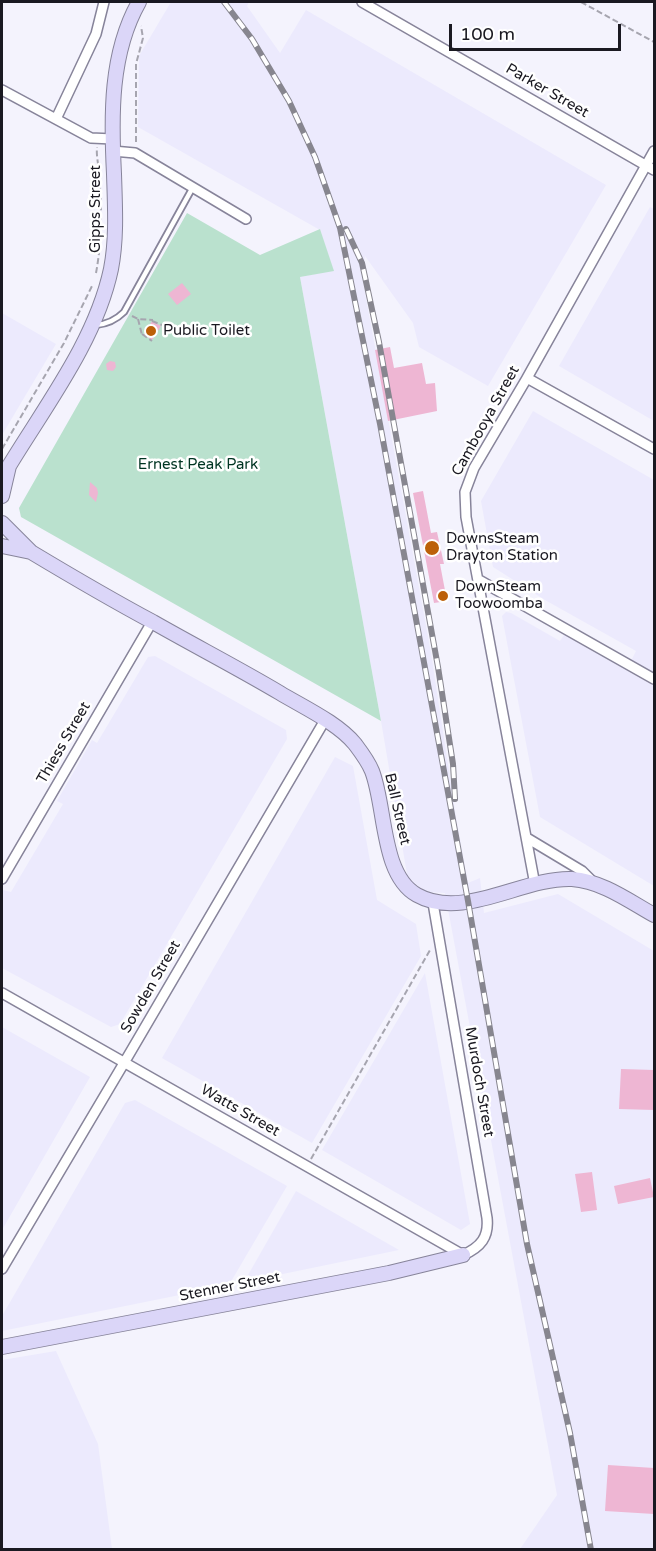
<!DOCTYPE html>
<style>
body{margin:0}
#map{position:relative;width:656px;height:1551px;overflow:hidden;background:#f4f3fd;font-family:"Varela Round",sans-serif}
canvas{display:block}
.frame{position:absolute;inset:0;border:3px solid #1a1921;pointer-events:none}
.scale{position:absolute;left:449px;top:24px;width:172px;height:27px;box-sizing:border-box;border:3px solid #1a1921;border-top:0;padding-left:8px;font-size:18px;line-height:21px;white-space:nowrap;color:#1a1921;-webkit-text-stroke:4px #fff;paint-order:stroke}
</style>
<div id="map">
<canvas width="656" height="1551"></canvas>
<div class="frame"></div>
<div class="scale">100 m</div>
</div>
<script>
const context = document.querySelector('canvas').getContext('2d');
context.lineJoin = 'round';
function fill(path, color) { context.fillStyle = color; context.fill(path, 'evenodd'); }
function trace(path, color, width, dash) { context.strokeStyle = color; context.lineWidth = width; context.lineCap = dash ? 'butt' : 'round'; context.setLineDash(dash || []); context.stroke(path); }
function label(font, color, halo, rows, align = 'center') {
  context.font = font + ' "Varela Round",sans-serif'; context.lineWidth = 5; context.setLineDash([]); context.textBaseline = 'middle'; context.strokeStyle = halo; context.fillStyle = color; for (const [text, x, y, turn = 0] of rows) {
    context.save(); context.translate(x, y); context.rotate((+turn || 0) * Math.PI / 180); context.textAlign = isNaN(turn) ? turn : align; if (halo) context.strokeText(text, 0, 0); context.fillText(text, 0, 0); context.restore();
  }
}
fill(new Path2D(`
 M 171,2 L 249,2 L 247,6 L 280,53 L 306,10 L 606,185 L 488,386 L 419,347 L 413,323 L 365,256 L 362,276 L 431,653 L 456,817 L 468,883 L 480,878 L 484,913 L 558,894 L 654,951 L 654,1549 L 520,1549 L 557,1495 L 445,893 L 427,892 L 408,880 L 381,721 L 300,277 L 333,270 L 320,230 L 138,127 L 139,56 Z
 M 650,207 L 654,209 L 654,421 L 559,366 Z
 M 2,313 L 56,344 L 2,435 Z
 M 533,411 L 654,480 L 654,675 L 631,661 L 636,651 L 545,600 L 493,567 L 481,501 Z
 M 506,612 L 511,613 L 560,641 L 564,635 L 654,686 L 654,886 L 540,817 L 502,616 Z
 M 155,656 L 286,730 L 287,739 L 120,1024 L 111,1027 L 2,968 L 2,893 L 3,890 L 11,892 L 63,804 L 57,801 L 92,740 L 97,743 L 148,657 Z
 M 335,757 L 353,766 L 377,900 L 416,924 L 421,956 L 312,1143 L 162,1058 Z
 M 425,973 L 470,1224 L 461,1230 L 322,1150 Z
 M 2,1027 L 90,1077 L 2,1230 Z
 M 135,1100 L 287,1186 L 229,1285 L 2,1331 L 2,1316 L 125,1103 Z
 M 296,1191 L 399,1250 L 244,1282 Z
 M 56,1351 L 98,1444 L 112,1549 L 2,1549 L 2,1360 Z`), '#eceafd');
fill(new Path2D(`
 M 187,213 L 260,255 L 320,229 L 334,271 L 300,277 L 381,721 L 21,517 L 19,508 Z`), '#bae1ce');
fill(new Path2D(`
 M 182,283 L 191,294 L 177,305 L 168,294 Z
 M 152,321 L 161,326 L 152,340 L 144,335 Z
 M 390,347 L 394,368 L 422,363 L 426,384 L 435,383 L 437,411 L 388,421 L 375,350 Z
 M 110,361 L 115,362 L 116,367 L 113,371 L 107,370 L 106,364 Z
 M 90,482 L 97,488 L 98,493 L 96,502 L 89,495 Z
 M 423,491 L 431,533 L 437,532 L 444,564 L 440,564 L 447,601 L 434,603 L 413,493 Z
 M 621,1069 L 654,1070 L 654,1110 L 619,1109 Z
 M 592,1172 L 597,1210 L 581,1212 L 575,1174 Z
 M 650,1178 L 654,1197 L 618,1204 L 614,1186 Z
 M 608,1465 L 654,1468 L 654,1514 L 605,1511 Z`), '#eeb6d3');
const lane = new Path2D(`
 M 96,325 C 108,324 116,320 124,312 L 193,187`);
const street = new Path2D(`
 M 362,2 L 654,170
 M 2,90 L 91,138 L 113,139
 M 56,119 L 96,34 L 104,2
 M 113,151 L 135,153 L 246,219
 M 527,378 L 654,449
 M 479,580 L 654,679
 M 527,838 L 582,871 L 592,881
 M 2,879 L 152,622
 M 535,885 L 466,517 L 465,492 L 474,468 L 527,378 L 654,151
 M 2,993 L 463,1255 C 481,1247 489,1237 487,1218 L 433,903
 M 2,1269 L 124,1063 L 325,720`);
const secondary = new Path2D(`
 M 2,474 L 9,466 C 46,405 96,340 111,269 C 117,238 115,206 114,174 C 111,116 110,53 139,2
 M 2,496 L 9,466
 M 2,523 L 31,552 C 71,576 112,600 153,622 C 195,646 238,668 280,693 C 303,707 338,723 355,744 C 361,752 368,761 372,771 C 386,807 381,875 417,895 C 463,921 523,877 572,879 C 602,881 629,901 654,915
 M 2,546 L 31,552
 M 2,1347 L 389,1273 L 463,1255`);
trace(lane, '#87849a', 8);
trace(street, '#87849a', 12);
trace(secondary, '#87849a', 16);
trace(new Path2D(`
 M 581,2 L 654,42
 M 136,142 L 136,64 L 143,38 L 141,26
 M 96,273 C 102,241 102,207 99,175 C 99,165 96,157 97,147
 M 132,316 L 138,319 L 153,320
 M 138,319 L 142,335
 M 152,321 L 162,325
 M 142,334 L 152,341
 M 2,449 L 64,343 L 93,284
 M 311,1159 L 430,950`), '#a6a5af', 2, [6, 3]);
trace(lane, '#fff', 4.5);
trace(street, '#fff', 9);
trace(secondary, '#dbd6f8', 14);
const rail = new Path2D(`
 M 224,2 L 252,39 L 289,101 L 315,157 L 340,228 L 380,424 L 468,901 L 527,1244 L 570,1433 L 591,1550
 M 346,229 L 362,263 L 379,342 L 438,667 L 453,764 L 455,799`);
trace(rail, '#87868f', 6);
trace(rail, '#fff', 4, [11]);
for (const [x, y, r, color] of [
 [151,331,6,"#bc6009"],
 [432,548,8,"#bc6009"],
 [443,596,6,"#bc6009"]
]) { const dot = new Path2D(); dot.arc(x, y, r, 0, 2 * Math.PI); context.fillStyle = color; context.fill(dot); trace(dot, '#fff', 2); }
label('15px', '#1a1921', '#fff', [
 ["Parker Street",547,91,30],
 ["Gipps Street",96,209,-90],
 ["Cambooya Street",486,421,-61],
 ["Thiess Street",64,743,-60],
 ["Ball Street",397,809,77],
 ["Sowden Street",151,987,-60],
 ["Murdoch Street",479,1082,80],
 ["Watts Street",240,1111,30],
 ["Stenner Street",230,1287,-11]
]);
label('15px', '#1a1921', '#fff', [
 ["Public Toilet",163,331],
 ["DownsSteam",446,539],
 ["Drayton Station",446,556],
 ["DownSteam",455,587],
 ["Toowoomba",455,604]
], 'left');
label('15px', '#003523', '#fff', [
 ["Ernest Peak Park",198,465]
]);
</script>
